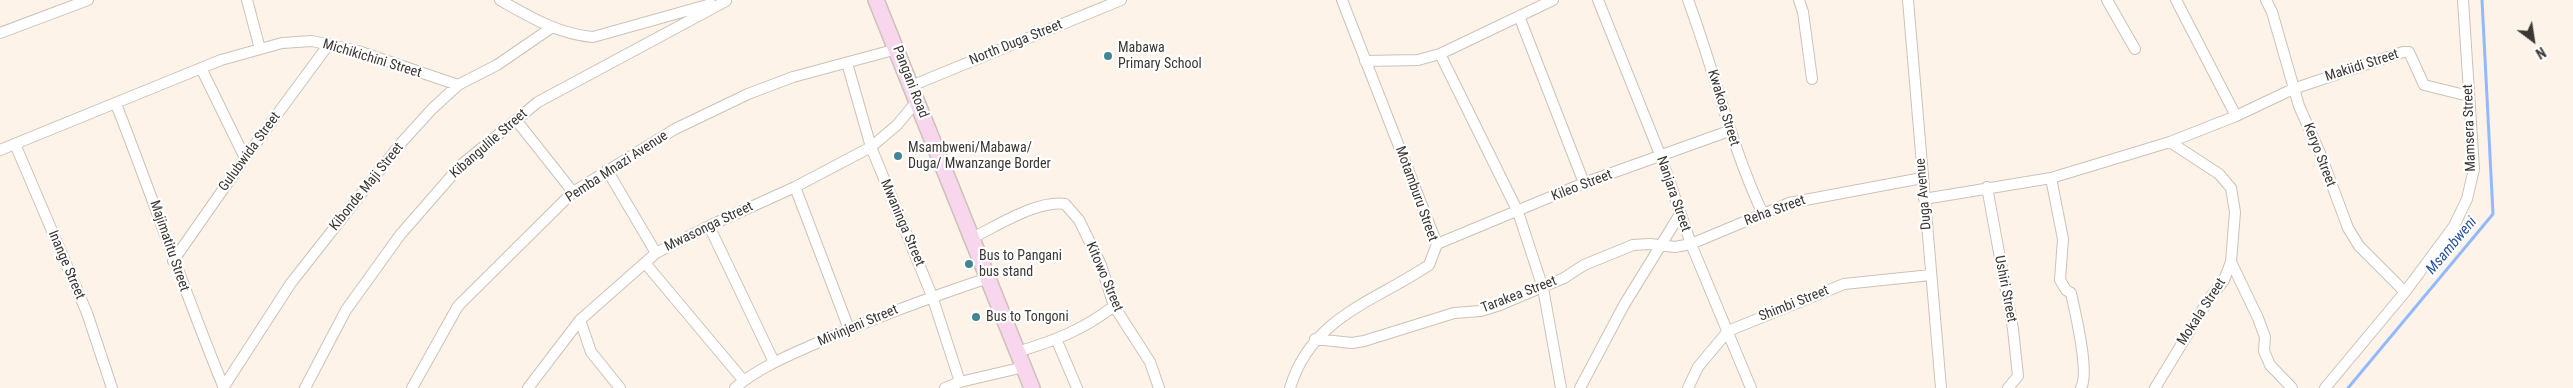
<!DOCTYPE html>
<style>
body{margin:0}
#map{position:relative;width:2573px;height:388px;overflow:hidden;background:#fdf3e9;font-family:"Roboto Condensed",sans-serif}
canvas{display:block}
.north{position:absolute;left:2508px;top:15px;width:50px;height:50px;-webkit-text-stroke:4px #fff;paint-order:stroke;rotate:149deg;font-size:14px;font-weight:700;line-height:20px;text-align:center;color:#3b3733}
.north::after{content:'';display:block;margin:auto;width:18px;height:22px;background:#3b3733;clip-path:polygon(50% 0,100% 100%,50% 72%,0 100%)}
</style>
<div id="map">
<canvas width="2573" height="388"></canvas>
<div class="north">N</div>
</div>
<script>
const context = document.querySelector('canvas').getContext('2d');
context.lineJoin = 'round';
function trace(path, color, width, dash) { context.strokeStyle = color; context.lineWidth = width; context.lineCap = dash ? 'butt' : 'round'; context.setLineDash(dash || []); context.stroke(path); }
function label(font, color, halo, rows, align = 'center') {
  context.font = font + ' "Roboto Condensed",sans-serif'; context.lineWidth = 4.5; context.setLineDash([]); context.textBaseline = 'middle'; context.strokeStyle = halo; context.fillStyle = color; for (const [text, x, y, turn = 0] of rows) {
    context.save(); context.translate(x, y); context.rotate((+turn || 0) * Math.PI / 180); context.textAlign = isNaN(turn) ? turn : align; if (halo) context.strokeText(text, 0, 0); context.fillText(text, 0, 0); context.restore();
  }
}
trace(new Path2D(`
 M 2348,388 L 2493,214 L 2482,0`), '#92b9fe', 3);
const minor = new Path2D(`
 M 247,0 L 260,49
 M 500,0 C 530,17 558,34 593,37 L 711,4
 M 1598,0 L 1661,157 L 1691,244 L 1751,388
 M 1688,0 C 1715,72 1730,144 1763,214
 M 1799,0 L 1803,12 L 1812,79
 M 1908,0 L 1941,388
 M 2107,0 L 2135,49
 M 2176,0 L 2236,116
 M 2266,0 L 2272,12 L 2299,106 L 2320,153 L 2348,228 L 2359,246 L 2405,292
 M 1519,16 L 1584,183
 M 0,33 L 88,0
 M 1440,54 L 1518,212 L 1543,288 L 1561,388
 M 1365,61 L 1418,60 L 1440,54 L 1553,0
 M 847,63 L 871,147 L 932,296 L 960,382
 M 201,68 L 245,158
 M 911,86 L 1121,0
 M 116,104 C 153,198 185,294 224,388
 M 516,120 L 573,192
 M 15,144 L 87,313 L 112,388
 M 0,150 L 221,60 L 282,43 L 312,41 L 358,51 L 458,85
 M 607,170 L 656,253
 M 2051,178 L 2063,239 L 2060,280 L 2066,290 L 2071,293 C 2075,312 2090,372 2081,388
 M 795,187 L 849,329
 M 1987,187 L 2013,329 L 2018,376 L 2008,388
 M 1924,199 L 2051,178 L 2170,142 L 2236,116 L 2293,89 L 2403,52 L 2409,52 L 2424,85 L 2469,96
 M 709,226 L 774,362
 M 972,238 C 997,226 1037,200 1065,204 L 1079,220 L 1101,265 L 1114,306 L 1150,362 L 1159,388
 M 1437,244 L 1584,183 L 1729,131
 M 173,261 L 245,158 L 329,44
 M 2231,262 L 2258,318 L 2265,337 L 2264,351 L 2270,365 L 2292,388
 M 645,263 L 744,381
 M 580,320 L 591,352 L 620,388
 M 1315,339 L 1352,343 L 1364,341 L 1454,313 L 1481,311 L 1500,305 L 1564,278 L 1584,265 L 1633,245 L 1650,244 L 1675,247 L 1691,244 L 1789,203 L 1922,178
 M 1057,341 L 1077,388
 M 1017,352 C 1054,341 1083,330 1114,306
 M 223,388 L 291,283 L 402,142 L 432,109 L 458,85 L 497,65 L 551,28
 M 305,388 L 346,310 L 400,235 L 461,165 L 538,102 L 726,1
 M 412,388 L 458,306 L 573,192 L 675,129 L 748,94 L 793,77 L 897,49
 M 528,388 L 580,320 L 656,253 L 709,226 L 795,187 L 871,147 L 897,125 L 917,101
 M 735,388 C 759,367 790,355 819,342 C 874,318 931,297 988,278
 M 945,388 L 960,382 L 1024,367
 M 1290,388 C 1311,317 1374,302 1429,265 L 1437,244 L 1342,0
 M 1580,388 L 1624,305 L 1680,214
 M 1688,388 L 1698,367 L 1728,331 L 1844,284 L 1931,275
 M 2155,388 L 2209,299 L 2224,280 L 2231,262 L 2235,212 L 2231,188 L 2219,174 L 2170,142
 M 2325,388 L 2405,292 L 2454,226 L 2467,199 L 2474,169 L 2463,0`);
const secondary = new Path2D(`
 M 876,0 L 1032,388`);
trace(minor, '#cbc2b8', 12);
trace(secondary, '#cbc2b8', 18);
trace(minor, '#fff', 10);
trace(secondary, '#f8d6ed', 15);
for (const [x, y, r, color] of [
 [1108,56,5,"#428695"],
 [898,156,5,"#428695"],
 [969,264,5,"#428695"],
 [976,317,5,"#428695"]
]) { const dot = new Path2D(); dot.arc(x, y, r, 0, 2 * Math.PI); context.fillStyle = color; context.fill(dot); trace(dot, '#fff', 2); }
label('14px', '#3b3733', '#fff', [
 ["North Duga Street",1016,43,-22],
 ["Michikichini Street",372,59,17],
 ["Makiidi Street",2362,66,-18],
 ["Pangani Road",910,82,69],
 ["Kwakoa Street",1723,108,73],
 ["Mamsera Street",2470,128,-92],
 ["Kibangulile Street",489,144,-41],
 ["Gulubwida Street",250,152,-54],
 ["Keryo Street",2319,155,69],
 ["Pemba Mnazi Avenue",617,167,-33],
 ["Kileo Street",1582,186,-21],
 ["Kibonde Maji Street",367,187,-51],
 ["Motamburu Street",1416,194,70],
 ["Nanjara Street",1673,194,71],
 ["Duga Avenue",1924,194,-95],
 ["Reha Street",1775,211,-20],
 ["Mwaninga Street",902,223,67],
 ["Mwasonga Street",709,227,-26],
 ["Majimatitu Street",169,246,71],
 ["Inange Street",66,265,67],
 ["Kitowo Street",1104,277,67],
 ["Ushiri Street",2005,289,79],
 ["Tarakea Street",1519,295,-21],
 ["Shimbi Street",1794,304,-22],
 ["Mokala Street",2202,312,-57],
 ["Mivinjeni Street",858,326,-23]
]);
label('14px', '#3b3733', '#fff', [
 ["Mabawa",1118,48],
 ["Primary School",1118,64],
 ["Msambweni/Mabawa/",908,148],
 ["Duga/ Mwanzange Border",908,164],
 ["Bus to Pangani",979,256],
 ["bus stand",979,272],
 ["Bus to Tongoni",986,317]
], 'left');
label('italic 15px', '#2853a2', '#fff', [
 ["Msambweni",2452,246,-50]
]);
</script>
